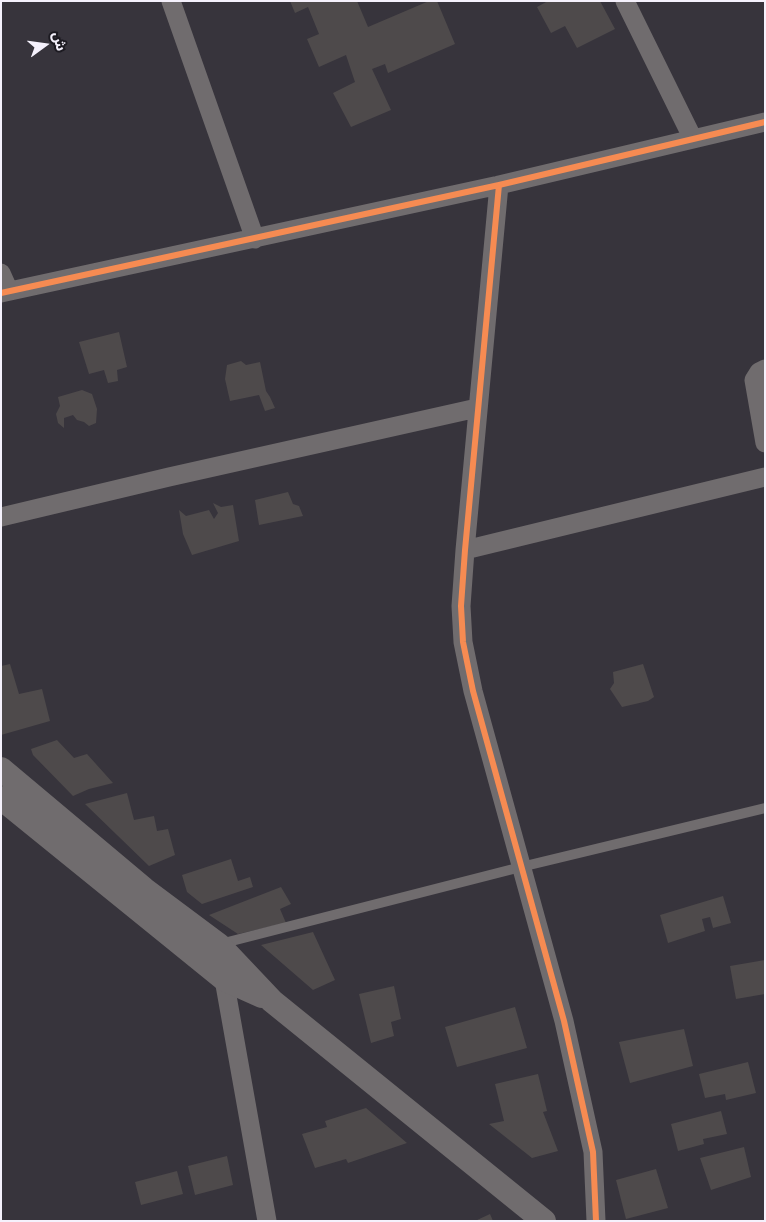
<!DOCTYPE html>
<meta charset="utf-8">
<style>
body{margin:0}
#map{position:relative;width:766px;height:1222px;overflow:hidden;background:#37343c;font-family:Arial,"Noto Sans Arabic",sans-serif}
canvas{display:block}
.frame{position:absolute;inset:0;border:2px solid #f5f1fc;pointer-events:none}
.north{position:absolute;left:20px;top:20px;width:50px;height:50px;-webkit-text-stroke:4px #1c1a21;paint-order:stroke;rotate:76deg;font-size:14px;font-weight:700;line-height:20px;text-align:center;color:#f5f1fc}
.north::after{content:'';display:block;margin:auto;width:18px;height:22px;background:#f5f1fc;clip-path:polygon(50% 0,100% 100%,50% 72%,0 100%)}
</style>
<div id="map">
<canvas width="766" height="1222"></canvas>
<div class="frame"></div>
<div class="north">ش</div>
</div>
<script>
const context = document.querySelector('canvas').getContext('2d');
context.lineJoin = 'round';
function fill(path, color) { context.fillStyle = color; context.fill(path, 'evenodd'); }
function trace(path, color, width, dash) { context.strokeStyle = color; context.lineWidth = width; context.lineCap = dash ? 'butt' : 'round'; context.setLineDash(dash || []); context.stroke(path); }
fill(new Path2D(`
 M 290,1 L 357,1 L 368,27 L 429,1 L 437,1 L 455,44 L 388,73 L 385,64 L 372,69 L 391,110 L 351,127 L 333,93 L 355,82 L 346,55 L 319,67 L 307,39 L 319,34 L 308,7 L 295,13 Z
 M 548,1 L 600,1 L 615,29 L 577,48 L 565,26 L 551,33 L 537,7 Z
 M 119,332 L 127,367 L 117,370 L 118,381 L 108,383 L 104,370 L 89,374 L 79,342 Z
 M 241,361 L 246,365 L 260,362 L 266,391 L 270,397 L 275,408 L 265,411 L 259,395 L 230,401 L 225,379 L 227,365 Z
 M 82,390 L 92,394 L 97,409 L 96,423 L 89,426 L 84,422 L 77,420 L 73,415 L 64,418 L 64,428 L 58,423 L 56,414 L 60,406 L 58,397 Z
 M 288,492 L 293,504 L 299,506 L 303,516 L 259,525 L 255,500 Z
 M 213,503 L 221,507 L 233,505 L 239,541 L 192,555 L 183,534 L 179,510 L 186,516 L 209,510 L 214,519 L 218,513 Z
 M 10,664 L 19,694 L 42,689 L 50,721 L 1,735 L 1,666 Z
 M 643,664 L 654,697 L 648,701 L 622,707 L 610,689 L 614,683 L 613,672 Z
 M 57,740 L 74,758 L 87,754 L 113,783 L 89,789 L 73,796 L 33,755 L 31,749 Z
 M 127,793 L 134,820 L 154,816 L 157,831 L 168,829 L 175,855 L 149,866 L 85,804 Z
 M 231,859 L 238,881 L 250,877 L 253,887 L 202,904 L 187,892 L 182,875 Z
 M 281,887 L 291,904 L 280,909 L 286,923 L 238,934 L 209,915 Z
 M 723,896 L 731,923 L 713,928 L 710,917 L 702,919 L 705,931 L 668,943 L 660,915 Z
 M 313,932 L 335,980 L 313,990 L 261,945 Z
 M 765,960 L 765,994 L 736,999 L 730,966 Z
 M 394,986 L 401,1019 L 391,1022 L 394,1036 L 371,1043 L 359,994 Z
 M 515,1007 L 527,1048 L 457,1067 L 445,1027 Z
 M 684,1029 L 693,1066 L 630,1083 L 619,1042 Z
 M 748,1062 L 756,1093 L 726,1100 L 725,1094 L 705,1098 L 699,1074 Z
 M 538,1074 L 547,1111 L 543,1112 L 558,1151 L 532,1158 L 489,1124 L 504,1121 L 495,1084 Z
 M 366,1108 L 407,1143 L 348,1163 L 346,1159 L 315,1168 L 302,1134 L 327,1127 L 325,1121 Z
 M 721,1111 L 727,1134 L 703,1139 L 704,1144 L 678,1151 L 671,1124 Z
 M 744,1147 L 751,1177 L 711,1190 L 700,1158 Z
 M 227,1156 L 233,1185 L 195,1195 L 188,1166 Z
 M 656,1169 L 668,1208 L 626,1219 L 616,1180 Z
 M 177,1171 L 183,1194 L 141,1205 L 135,1182 Z
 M 490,1214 L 493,1221 L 475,1221 Z`), '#4e4a4b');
trace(new Path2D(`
 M 220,944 L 521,867 L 765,808`), '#706c6e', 10);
trace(new Path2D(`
 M 171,1 L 255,239
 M 625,1 L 693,139
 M 499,185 L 465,550 L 461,606 L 463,642 L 473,691 L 564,1021 L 593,1152 L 596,1221
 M 1,273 L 9,291
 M 1,293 L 499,185 L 765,122
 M 765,369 L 759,372 L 754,380 L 765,443
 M 1,517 L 169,477 L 477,408
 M 465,550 L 765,477
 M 222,968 L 267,1221`), '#706c6e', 19);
trace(new Path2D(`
 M 1,769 L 144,889 L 219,945 L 272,1001 L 544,1221
 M 1,798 L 224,979 L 262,996`), '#706c6e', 24);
trace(new Path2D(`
 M 499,185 L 465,550 L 461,606 L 463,642 L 473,691 L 564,1021 L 593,1152 L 596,1221
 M 1,293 L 499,185 L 765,122`), '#f68b52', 6);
</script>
